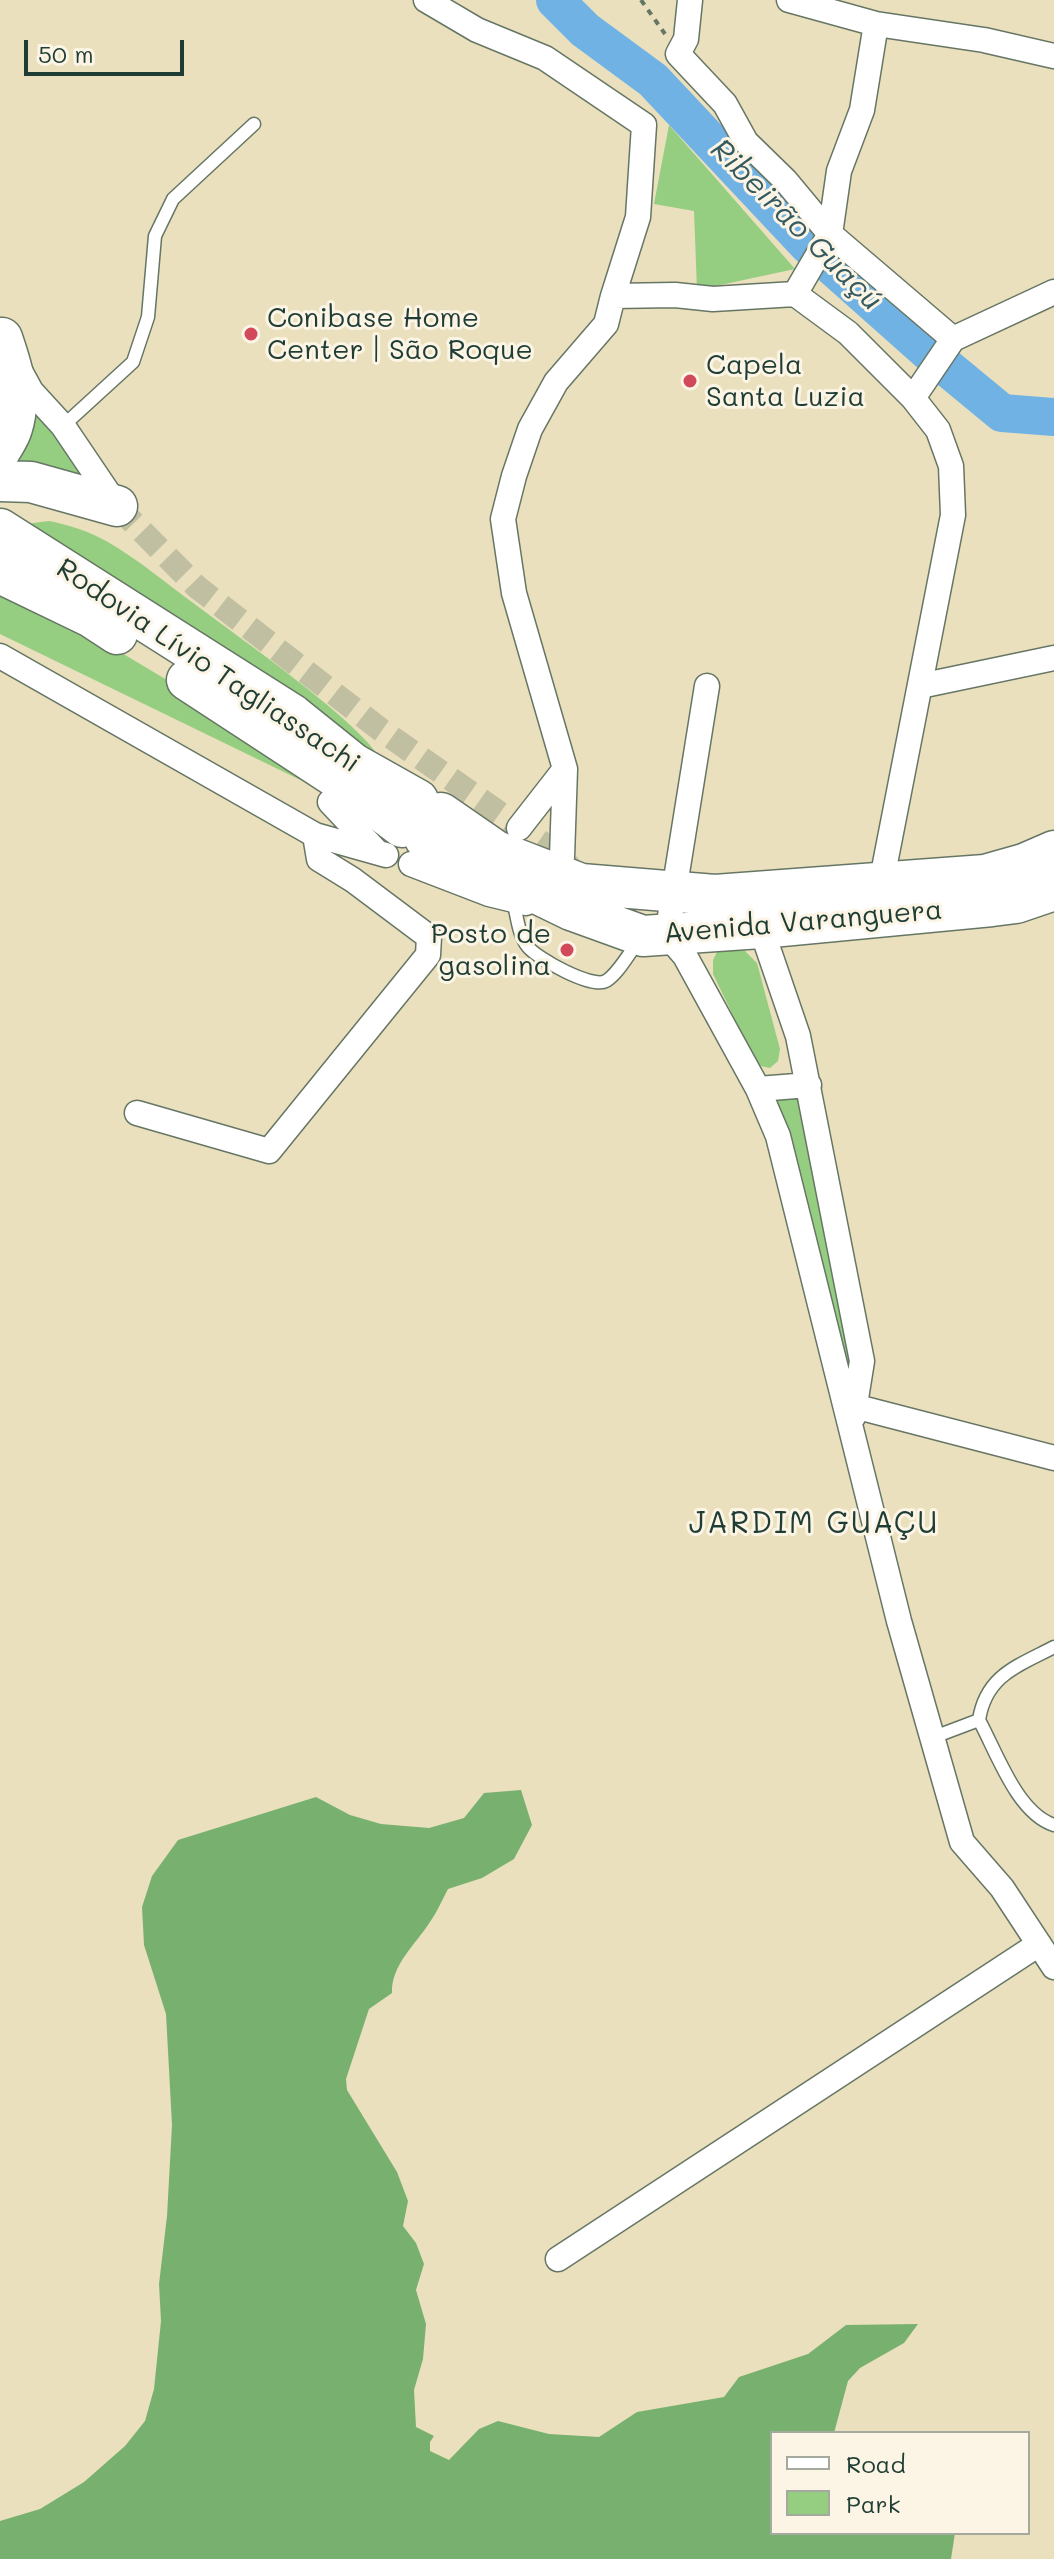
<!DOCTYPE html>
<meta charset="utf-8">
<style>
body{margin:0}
#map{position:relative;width:1054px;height:2559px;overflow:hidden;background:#eae0bd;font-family:Mali,sans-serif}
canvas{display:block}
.legend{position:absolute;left:770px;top:2431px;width:260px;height:104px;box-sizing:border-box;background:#fcf5e5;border:2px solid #a4ab9e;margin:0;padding:10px 14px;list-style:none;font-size:24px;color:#1f3d34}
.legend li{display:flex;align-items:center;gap:16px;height:40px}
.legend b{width:40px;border:2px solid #a4ab9e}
.scale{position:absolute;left:24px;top:40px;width:160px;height:36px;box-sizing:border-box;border:4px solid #1f3d34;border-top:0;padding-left:10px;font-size:24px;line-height:28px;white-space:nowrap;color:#1f3d34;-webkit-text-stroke:6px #fcf5e5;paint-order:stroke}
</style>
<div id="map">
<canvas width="1054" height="2559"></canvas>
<ul class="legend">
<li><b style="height:10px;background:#fff"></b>Road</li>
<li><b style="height:22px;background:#95ce81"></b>Park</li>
</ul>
<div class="scale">50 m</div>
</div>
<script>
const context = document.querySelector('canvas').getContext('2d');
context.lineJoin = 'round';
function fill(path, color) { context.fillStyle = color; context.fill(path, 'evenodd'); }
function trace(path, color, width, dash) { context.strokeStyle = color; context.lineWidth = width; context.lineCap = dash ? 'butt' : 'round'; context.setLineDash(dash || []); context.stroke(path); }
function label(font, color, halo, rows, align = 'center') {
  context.font = font + ' Mali,sans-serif'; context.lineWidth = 6; context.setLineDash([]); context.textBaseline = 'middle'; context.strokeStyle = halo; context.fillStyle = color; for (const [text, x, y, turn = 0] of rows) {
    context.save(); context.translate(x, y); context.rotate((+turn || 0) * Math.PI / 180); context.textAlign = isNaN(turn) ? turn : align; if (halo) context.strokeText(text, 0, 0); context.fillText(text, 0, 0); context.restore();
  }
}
fill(new Path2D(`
 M 669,125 L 795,269 L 697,290 L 694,211 L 654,204 Z
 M 27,397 L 91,488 L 7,468 Z
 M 49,521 C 69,525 88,531 106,541 C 138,559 167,584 196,605 C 231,632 370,728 381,762 L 22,528 L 33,523 Z
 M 0,580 L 317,770 L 321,790 L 0,634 Z
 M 728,949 L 745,951 L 757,963 L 780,1049 L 778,1061 L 770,1068 L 760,1066 L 754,1059 L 713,974 L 713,960 L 717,952 Z
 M 801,1093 L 851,1361 L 846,1362 L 773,1097 Z`), '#95ce81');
fill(new Path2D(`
 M 521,1790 L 532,1825 L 514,1859 L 482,1878 L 448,1889 C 442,1900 437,1912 430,1922 C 416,1944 391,1965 392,1993 L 369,2009 L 346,2079 L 347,2090 L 397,2172 L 408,2201 L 403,2226 L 416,2243 L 424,2264 L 416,2290 L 426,2324 L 423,2359 L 414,2390 L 416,2427 L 434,2436 L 430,2442 L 430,2451 L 449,2460 L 479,2429 L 498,2421 L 549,2434 L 599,2437 L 637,2412 L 724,2397 L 739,2377 L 808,2354 L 846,2325 L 918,2324 L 904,2343 L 860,2368 L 848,2381 L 834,2433 L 772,2433 L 772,2533 L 955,2533 L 951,2559 L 0,2559 L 0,2521 L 40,2509 L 84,2482 L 125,2446 L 145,2421 L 154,2389 L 161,2321 L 159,2284 L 167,2216 L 172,2125 L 166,2014 L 144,1945 L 142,1907 L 152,1876 L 178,1840 L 316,1797 L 350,1815 L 381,1824 L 429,1828 L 464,1818 L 484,1793 Z`), '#78b16f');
trace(new Path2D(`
 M 555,0 L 585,30 L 653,80 L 807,244 L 933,356 L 1002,413 L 1054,417`), '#71b2e5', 38);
trace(new Path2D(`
 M 117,506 L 197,587 L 381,730 L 562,857 L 573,872`), '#c1bfa2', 24, [24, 12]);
const service = new Path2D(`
 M 63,426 L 133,362 L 148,317 L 155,236 L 173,199 L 254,124
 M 513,900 C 517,915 518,935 528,947 C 538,959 592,989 606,981 C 618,974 629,953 638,942
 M 979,1720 C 986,1675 1018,1666 1054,1647
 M 934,1737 L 979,1720 C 997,1753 1017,1813 1054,1825`);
const minor = new Path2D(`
 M 426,0 L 477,30 L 545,58 L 644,125 L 638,217 L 613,296
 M 690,0 L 686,39 L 678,54 L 725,104 L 746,142 L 785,180 L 830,234 L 953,339
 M 789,0 L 876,24 L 984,40 L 1054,56
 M 795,294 L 830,234 L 839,171 L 862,110 L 876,24
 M 19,369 L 31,391 L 63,426 L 117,506
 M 0,656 L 315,835 L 386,855
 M 707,686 L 667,935 L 685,956 L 758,1089 L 778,1136 L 899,1621 L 962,1842 L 1002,1888 L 1054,1967
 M 920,686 L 1054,658
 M 330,802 L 377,852
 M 519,828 L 565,769
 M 562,857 L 565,769 L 514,593 L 503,519 L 514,476 L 530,429 L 556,382 L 606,324 L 613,296 L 675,295 L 713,299 L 795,294 L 848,333 L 913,398 L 953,339 L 1054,292
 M 411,864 L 489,894 L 526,903
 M 881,884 L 953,515 L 951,466 L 938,430 L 913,398
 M 761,915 L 761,928 L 798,1036 L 862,1361 L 853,1417
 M 758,1089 L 809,1085
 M 137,1113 L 269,1151 L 428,955 L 429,937 L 353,880 L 319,859 L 315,835
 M 846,1404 L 1054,1458
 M 558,2259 L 1039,1944`);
const trunk = new Path2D(`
 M 0,451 C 4,444 10,436 12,428 C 22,397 12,367 2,338
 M 0,481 L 31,482 L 117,506
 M 0,529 L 293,715 L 354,764 L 418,800
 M 0,573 L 91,617 L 117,634
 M 187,680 L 340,780 L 402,827
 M 441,813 L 496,851 L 581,884 L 715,895 L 985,875 L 1024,864 L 1054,851
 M 425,839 L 571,910 L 643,936 L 761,928 L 992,906 L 1016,903 L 1054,890`);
trace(service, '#667664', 15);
trace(minor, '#667664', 27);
trace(trunk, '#667664', 43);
trace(new Path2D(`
 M 641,0 L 665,34`), '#667664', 4, [6, 6]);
trace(service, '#fff', 12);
trace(minor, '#fff', 24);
trace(trunk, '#fff', 40);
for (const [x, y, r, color] of [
 [251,334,8,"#d1495b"],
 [690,381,8,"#d1495b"],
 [567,950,8,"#d1495b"]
]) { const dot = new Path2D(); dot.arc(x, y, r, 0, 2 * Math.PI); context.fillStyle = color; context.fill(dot); trace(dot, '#fcf5e5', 3); }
label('28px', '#1f3d34', '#fcf5e5', [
 ["Conibase Home",267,318],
 ["Center | São Roque",267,350],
 ["Capela",706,365],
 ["Santa Luzia",706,397],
 ["Posto de",551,934,"right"],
 ["gasolina",551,966,"right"]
], 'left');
label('28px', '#1f3d34', '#fcf5e5', [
 ["Rodovia Lívio Tagliassachi",208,666,34],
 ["Avenida Varanguera",803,922,-5]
]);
label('italic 30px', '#345a60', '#fcf5e5', [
 ["Ribeirão Guaçú",796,225,45]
]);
context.letterSpacing = '2px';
label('30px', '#1f3d34', '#fcf5e5', [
 ["JARDIM GUAÇU",814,1524]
]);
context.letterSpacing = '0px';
</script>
